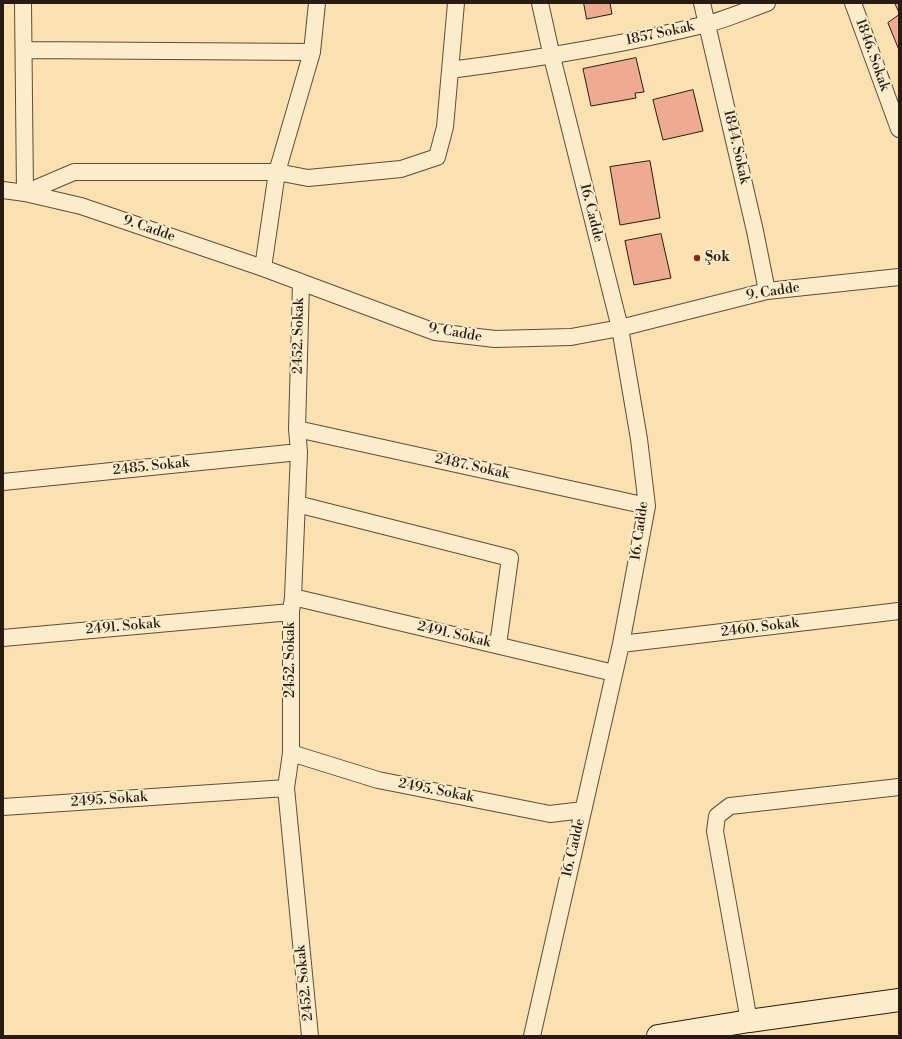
<!DOCTYPE html>
<meta charset="utf-8">
<style>
body{margin:0}
#map{position:relative;width:902px;height:1039px;overflow:hidden;background:#fae1af;font-family:"Libre Bodoni",serif}
canvas{display:block}
.frame{position:absolute;inset:0;border:4px solid #281a14;pointer-events:none}
</style>
<div id="map">
<canvas width="902" height="1039"></canvas>
<div class="frame"></div>
</div>
<script>
const context = document.querySelector('canvas').getContext('2d');
context.lineJoin = 'round';
function fill(path, color) { context.fillStyle = color; context.fill(path, 'evenodd'); }
function trace(path, color, width, dash) { context.strokeStyle = color; context.lineWidth = width; context.lineCap = dash ? 'butt' : 'round'; context.setLineDash(dash || []); context.stroke(path); }
function label(font, color, halo, rows, align = 'center') {
  context.font = font + ' "Libre Bodoni",serif'; context.lineWidth = 4; context.setLineDash([]); context.textBaseline = 'middle'; context.strokeStyle = halo; context.fillStyle = color; for (const [text, x, y, turn = 0] of rows) {
    context.save(); context.translate(x, y); context.rotate((+turn || 0) * Math.PI / 180); context.textAlign = isNaN(turn) ? turn : align; if (halo) context.strokeText(text, 0, 0); context.fillText(text, 0, 0); context.restore();
  }
}
const building = new Path2D(`
 M 584,3 L 610,3 L 612,14 L 587,19 Z
 M 895,3 L 899,3 L 899,12 Z
 M 899,15 L 899,50 L 888,23 Z
 M 636,58 L 644,92 L 635,93 L 636,98 L 591,106 L 583,69 Z
 M 693,90 L 703,131 L 663,140 L 653,100 Z
 M 650,161 L 660,218 L 620,225 L 610,167 Z
 M 661,234 L 671,278 L 634,285 L 625,241 Z`);
fill(building, '#edab92');
trace(building, '#281a14', 1);
const street = new Path2D(`
 M 23,3 L 25,193 L 74,172 L 277,172 L 308,178 L 401,169 L 437,157 L 445,127 L 456,3
 M 702,3 L 755,231 L 767,291
 M 853,3 L 899,129
 M 24,50 L 312,52
 M 450,70 C 536,59 622,45 707,24 C 727,19 747,10 767,3
 M 3,190 L 25,193 L 81,206 L 263,268 L 435,332 L 495,339 L 571,337 L 620,328 L 767,291 L 899,277
 M 263,268 L 277,172 L 312,52 L 317,3
 M 301,283 L 297,429 L 299,452 L 293,597 L 291,612 L 291,753 L 286,788 L 310,1036
 M 297,429 L 647,506
 M 3,482 L 299,452
 M 297,504 L 510,558 L 498,645
 M 293,597 L 614,673
 M 3,638 L 291,612
 M 621,644 L 899,611
 M 291,753 L 378,780 L 550,814 L 583,810
 M 3,807 L 286,788
 M 749,1021 L 715,831 L 717,816 L 730,806 L 899,787
 M 532,1036 L 621,644 L 647,506 L 639,439 L 620,328 L 552,57 L 540,3`);
const secondary = new Path2D(`
 M 658,1036 L 749,1021 L 899,1000`);
trace(street, '#5c4c3b', 18);
trace(secondary, '#281a14', 24);
trace(street, '#fceccb', 16);
trace(secondary, '#fceccb', 22);
for (const [x, y, r, color] of [
 [697,258,4,"#8f2418"]
]) { const dot = new Path2D(); dot.arc(x, y, r, 0, 2 * Math.PI); context.fillStyle = color; context.fill(dot); trace(dot, '#fceccb', 1.5); }
label('14px', '#281a14', '#fceccb', [
 ["1857 Sokak",660,34,-12],
 ["1846. Sokak",872,55,70],
 ["1844. Sokak",736,147,77],
 ["16. Cadde",591,213,76],
 ["9. Cadde",149,229,19],
 ["9. Cadde",773,292,-9],
 ["9. Cadde",455,333,10],
 ["2452. Sokak",299,336,-89],
 ["2485. Sokak",151,467,-6],
 ["2487. Sokak",472,467,12],
 ["16. Cadde",640,531,-82],
 ["2491. Sokak",123,627,-5],
 ["2460. Sokak",760,628,-7],
 ["2491. Sokak",454,635,13],
 ["2452. Sokak",291,660,-90],
 ["2495. Sokak",436,791,11],
 ["2495. Sokak",109,800,-4],
 ["16. Cadde",574,848,-77],
 ["2452. Sokak",305,983,-96]
]);
label('bold 14px', '#281a14', '#fceccb', [
 ["Şok",705,258]
], 'left');
</script>
